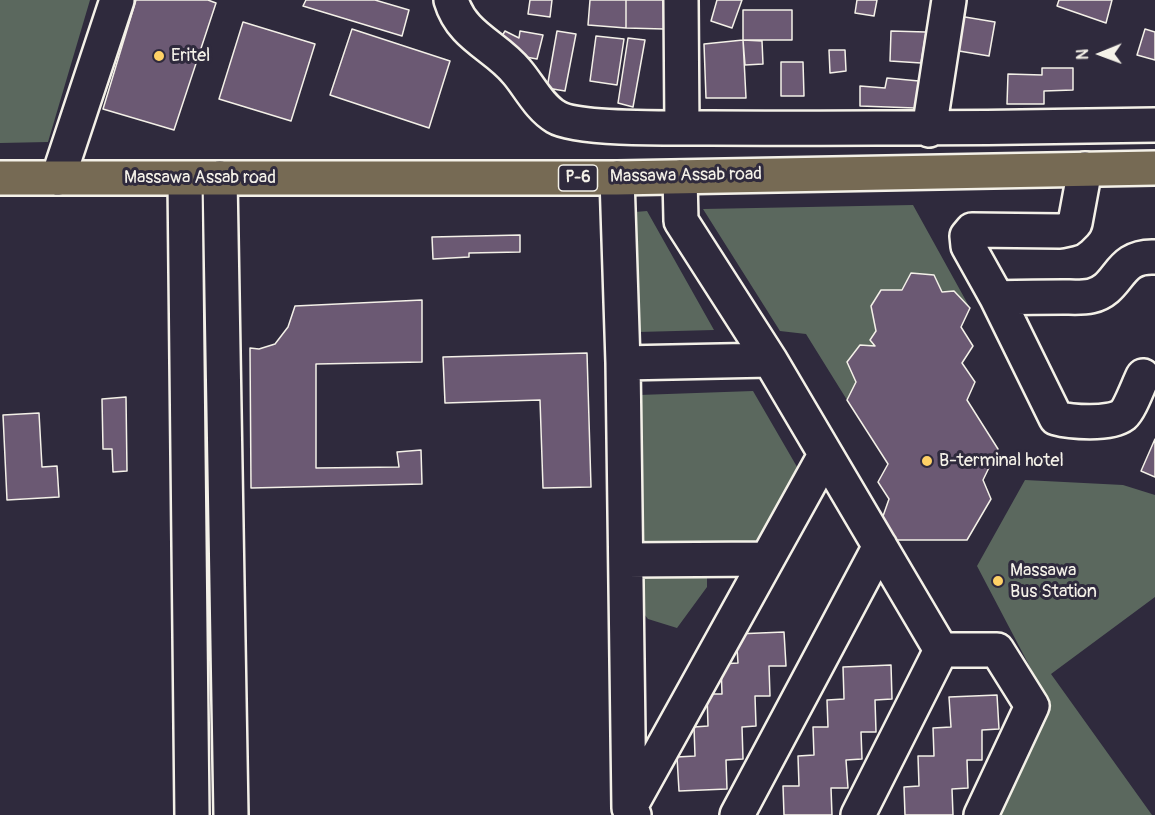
<!DOCTYPE html>
<style>
body{margin:0}
#map{position:relative;width:1155px;height:815px;overflow:hidden;background:#2f2a3d;font-family:Pangolin,sans-serif}
canvas{display:block}
.north{position:absolute;left:1071px;top:24px;width:60px;height:60px;-webkit-text-stroke:4px #2f2a3d;paint-order:stroke;rotate:269deg;font-size:16px;font-weight:700;line-height:24px;text-align:center;color:#f4f1e8}
.north::after{content:'';display:block;margin:auto;width:21px;height:27px;background:#f4f1e8;clip-path:polygon(50% 0,100% 100%,50% 72%,0 100%)}
</style>
<div id="map">
<canvas width="1155" height="815"></canvas>
<div class="north">N</div>
</div>
<script>
const context = document.querySelector('canvas').getContext('2d');
context.lineJoin = 'round';
function fill(path, color) { context.fillStyle = color; context.fill(path, 'evenodd'); }
function trace(path, color, width, dash) { context.strokeStyle = color; context.lineWidth = width; context.lineCap = dash ? 'butt' : 'round'; context.setLineDash(dash || []); context.stroke(path); }
function label(font, color, halo, rows, align = 'center') {
  context.font = font + ' Pangolin,sans-serif'; context.lineWidth = 6; context.setLineDash([]); context.textBaseline = 'middle'; context.strokeStyle = halo; context.fillStyle = color; for (const [text, x, y, turn = 0] of rows) {
    context.save(); context.translate(x, y); context.rotate((+turn || 0) * Math.PI / 180); context.textAlign = isNaN(turn) ? turn : align; if (halo) context.strokeText(text, 0, 0); context.fillText(text, 0, 0); context.restore();
  }
}
fill(new Path2D(`
 M 0,0 L 90,0 L 48,142 L 0,143 Z
 M 913,205 L 970,308 L 954,291 L 881,290 L 871,306 L 876,331 L 870,340 L 875,346 L 860,346 L 856,382 L 847,400 L 806,334 L 780,331 L 703,209 Z
 M 647,211 L 714,330 L 638,332 L 635,212 Z
 M 753,391 L 800,472 L 761,541 L 642,541 L 639,395 Z
 M 1025,480 L 1123,485 L 1155,495 L 1155,597 L 1051,674 L 1152,815 L 1001,815 L 1051,707 L 977,566 Z
 M 707,574 L 707,587 L 677,628 L 648,619 L 644,614 L 643,576 Z`), '#5b685e');
const building = new Path2D(`
 M 136,0 L 208,0 L 216,3 L 174,130 L 103,109 Z
 M 306,0 L 375,0 L 409,10 L 402,36 L 303,6 Z
 M 530,0 L 552,0 L 550,17 L 528,14 Z
 M 590,0 L 626,0 L 626,28 L 588,25 Z
 M 626,0 L 664,0 L 664,29 L 626,28 Z
 M 717,0 L 742,0 L 732,28 L 711,21 Z
 M 857,0 L 877,0 L 874,16 L 855,13 Z
 M 1059,0 L 1112,0 L 1106,23 L 1057,6 Z
 M 743,10 L 792,10 L 792,40 L 743,40 Z
 M 959,16 L 995,22 L 989,56 L 953,50 Z
 M 243,22 L 315,44 L 291,121 L 219,99 Z
 M 352,29 L 450,61 L 429,128 L 330,95 Z
 M 1145,29 L 1155,32 L 1155,60 L 1137,55 Z
 M 505,31 L 519,38 L 520,31 L 543,35 L 537,59 L 515,55 L 497,44 Z
 M 557,31 L 576,34 L 565,91 L 547,88 Z
 M 891,31 L 926,32 L 921,63 L 890,61 Z
 M 596,36 L 624,39 L 617,85 L 590,81 Z
 M 628,38 L 645,40 L 633,107 L 618,103 Z
 M 743,40 L 746,98 L 706,98 L 704,44 Z
 M 743,40 L 762,41 L 763,64 L 745,65 Z
 M 829,50 L 845,50 L 846,71 L 830,73 Z
 M 781,62 L 803,62 L 804,96 L 781,96 Z
 M 1042,68 L 1073,68 L 1073,90 L 1044,91 L 1044,104 L 1007,104 L 1008,74 L 1042,75 Z
 M 887,78 L 919,81 L 915,108 L 860,106 L 860,86 L 885,88 Z
 M 520,235 L 520,252 L 469,253 L 469,257 L 433,259 L 432,237 Z
 M 911,273 L 934,275 L 942,292 L 954,291 L 970,308 L 961,327 L 973,346 L 962,363 L 975,382 L 967,400 L 998,449 L 983,480 L 991,499 L 967,540 L 893,540 L 882,519 L 889,499 L 878,482 L 888,464 L 847,400 L 856,382 L 847,362 L 860,345 L 875,346 L 870,340 L 876,331 L 871,306 L 881,290 L 902,290 Z
 M 422,300 L 422,362 L 316,364 L 316,468 L 399,467 L 397,452 L 421,450 L 422,484 L 251,488 L 250,348 L 259,349 L 275,344 L 288,327 L 295,306 Z
 M 587,353 L 591,487 L 543,488 L 540,400 L 445,403 L 443,357 Z
 M 126,397 L 127,471 L 113,472 L 112,449 L 103,449 L 102,399 Z
 M 39,413 L 42,467 L 57,466 L 59,497 L 7,500 L 3,415 Z
 M 1155,439 L 1155,477 L 1141,471 Z
 M 784,632 L 786,666 L 769,666 L 770,696 L 755,696 L 756,726 L 742,727 L 743,759 L 726,760 L 727,789 L 679,791 L 677,757 L 695,756 L 694,727 L 708,726 L 707,694 L 722,694 L 721,664 L 738,663 L 736,634 Z
 M 891,665 L 892,699 L 875,700 L 876,732 L 861,732 L 862,759 L 846,760 L 848,788 L 831,788 L 832,815 L 784,815 L 783,786 L 799,786 L 798,756 L 814,755 L 813,727 L 828,727 L 827,700 L 844,699 L 843,667 Z
 M 997,695 L 999,729 L 982,730 L 982,760 L 967,760 L 968,788 L 952,789 L 953,815 L 905,815 L 904,787 L 919,786 L 918,756 L 934,756 L 933,728 L 951,727 L 949,697 Z`);
fill(building, '#6b5973');
trace(building, '#f4f1e8', 1.5);
const minor = new Path2D(`
 M 451,0 C 462,37 495,45 517,72 C 529,86 539,107 556,117 C 577,130 680,128 709,128 C 858,129 1006,128 1155,125
 M 681,0 L 682,128
 M 929,130 L 949,0
 M 1085,169 L 1075,223 L 1069,229 L 1060,231 L 972,230 L 967,236 L 968,246 L 997,298 L 1056,418 C 1070,422 1110,425 1123,415 C 1130,409 1138,386 1143,376
 M 680,177 L 681,221 L 770,360 L 941,650 L 997,650 L 1032,706 L 981,815
 M 58,178 L 117,0
 M 220,178 L 231,815
 M 617,178 L 623,363 L 629,808 L 634,815
 M 185,179 L 192,815
 M 997,298 C 1019,297 1041,297 1063,297 C 1071,297 1082,298 1091,296 C 1121,289 1116,255 1155,257
 M 623,363 L 770,360
 M 627,560 L 767,559
 M 630,807 L 825,455
 M 737,815 L 880,546
 M 858,815 L 941,650`);
const highway = new Path2D(`
 M 0,178 L 617,178 L 1155,168`);
trace(minor, '#f4f1e8', 38);
trace(highway, '#f4f1e8', 38);
trace(minor, '#2f2a3d', 33);
trace(highway, '#766a54', 33);
for (const [x, y, r, color] of [
 [159,56,6,"#ffd166"],
 [927,461,6,"#ffd166"],
 [998,581,6,"#ffd166"]
]) { const dot = new Path2D(); dot.arc(x, y, r, 0, 2 * Math.PI); context.fillStyle = color; context.fill(dot); trace(dot, '#2f2a3d', 2); }
for (const [x, y, w] of [
 [578,178,39]
]) { const box = new Path2D(); box.roundRect(x - w / 2, y - 13, w, 26, 4.5); context.fillStyle = '#2f2a3d'; context.fill(box); trace(box, '#f4f1e8', 1.5); }
label('bold 16px', '#f4f1e8', null, [
 ["P-6",578,178]
]);
label('18px', '#f4f1e8', '#2f2a3d', [
 ["Eritel",171,56],
 ["B-terminal hotel",939,461],
 ["Massawa",1010,571],
 ["Bus Station",1010,592]
], 'left');
label('18px', '#f4f1e8', '#2f2a3d', [
 ["Massawa Assab road",686,176,-1],
 ["Massawa Assab road",200,178]
]);
</script>
